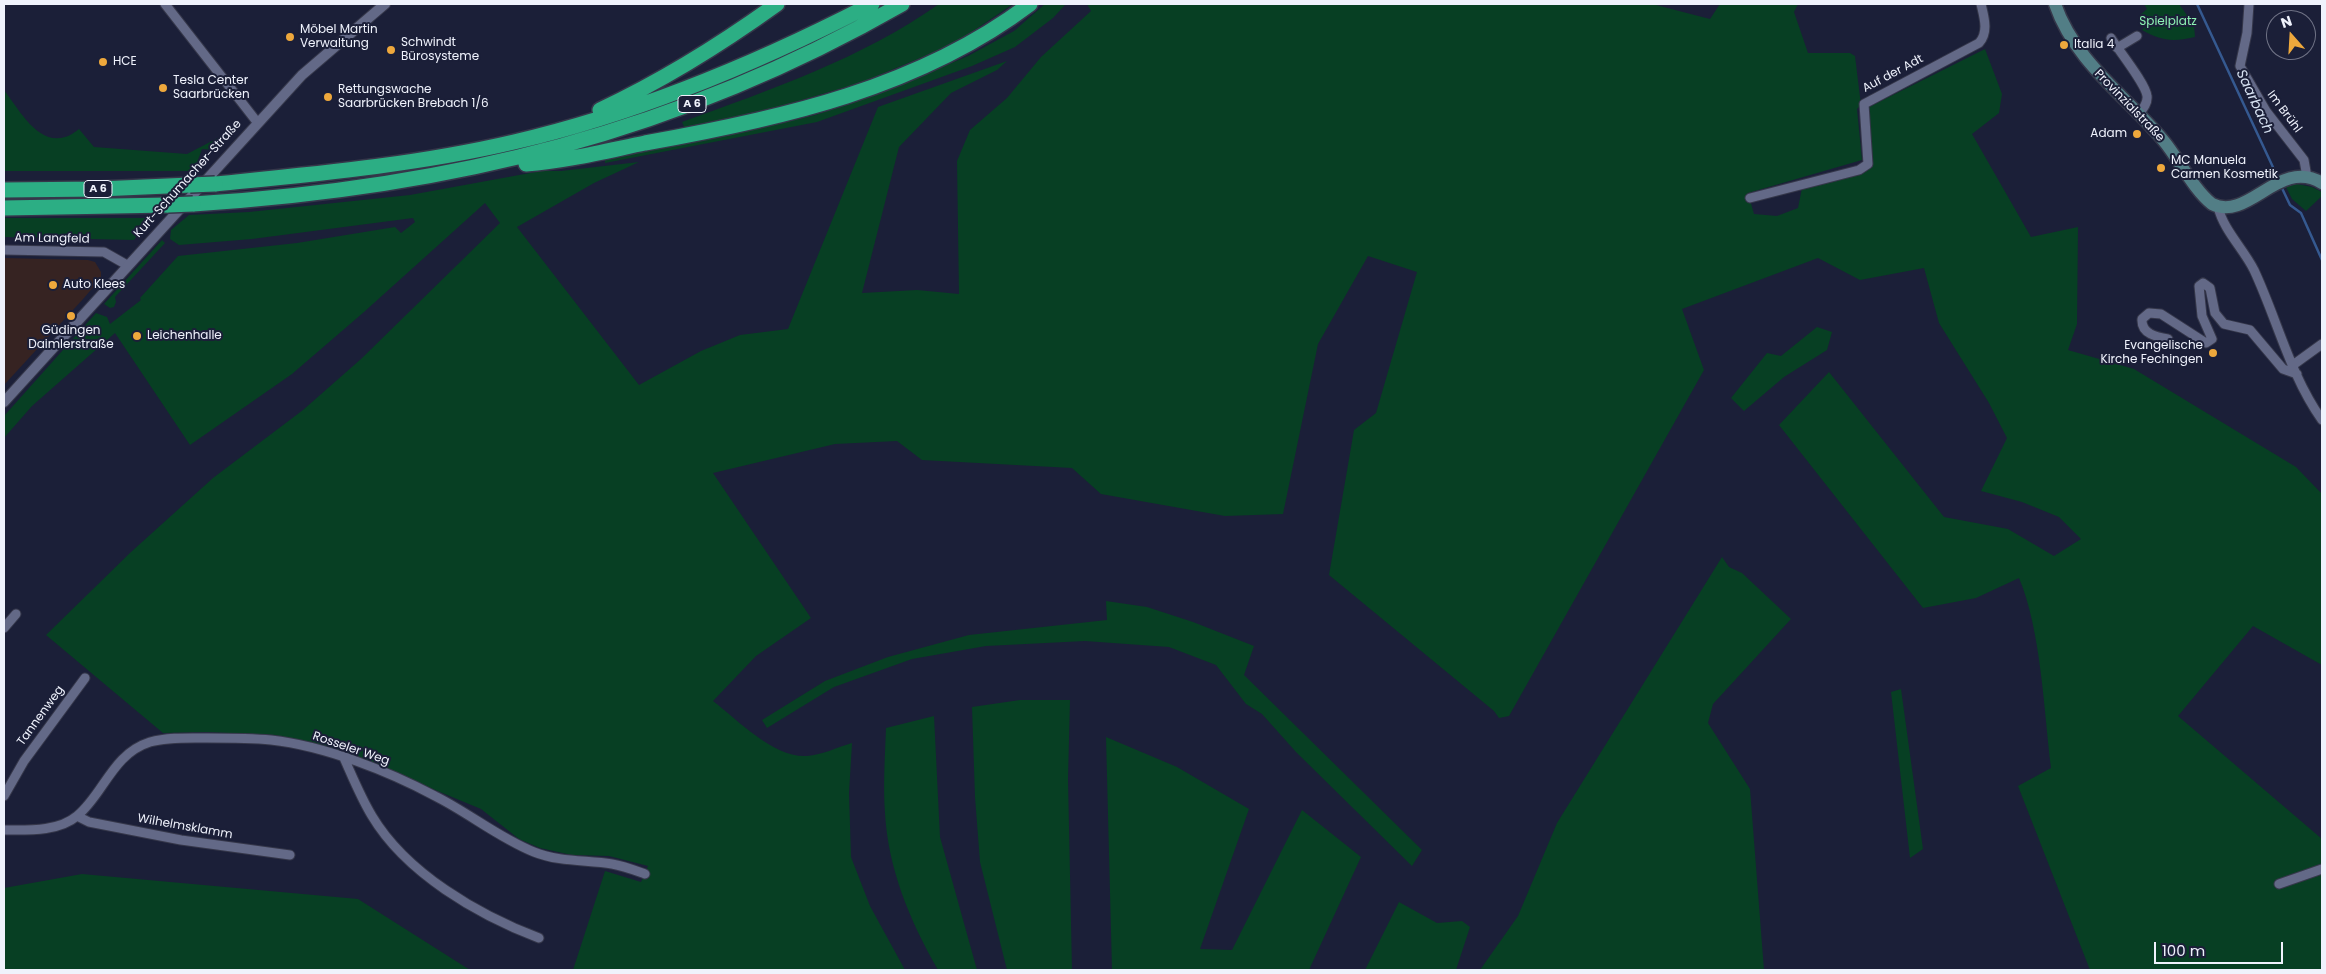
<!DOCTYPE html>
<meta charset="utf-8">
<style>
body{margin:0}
#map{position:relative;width:2326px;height:974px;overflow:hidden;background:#1b1f38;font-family:Poppins,sans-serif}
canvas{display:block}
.frame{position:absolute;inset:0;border:5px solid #eff2fc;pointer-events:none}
.north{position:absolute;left:2266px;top:10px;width:50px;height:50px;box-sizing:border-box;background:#1b1f38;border:1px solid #707386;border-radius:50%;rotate:341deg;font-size:14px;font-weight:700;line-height:20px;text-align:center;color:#eff2fc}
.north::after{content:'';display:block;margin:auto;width:18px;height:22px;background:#eea83c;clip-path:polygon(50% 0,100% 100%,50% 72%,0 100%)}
.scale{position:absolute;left:2154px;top:942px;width:129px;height:22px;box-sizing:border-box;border:2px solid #eff2fc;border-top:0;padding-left:6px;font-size:15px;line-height:18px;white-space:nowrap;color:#eff2fc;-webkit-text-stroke:4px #1b1f38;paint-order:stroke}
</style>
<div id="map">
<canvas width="2326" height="974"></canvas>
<div class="frame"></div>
<div class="north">N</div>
<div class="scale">100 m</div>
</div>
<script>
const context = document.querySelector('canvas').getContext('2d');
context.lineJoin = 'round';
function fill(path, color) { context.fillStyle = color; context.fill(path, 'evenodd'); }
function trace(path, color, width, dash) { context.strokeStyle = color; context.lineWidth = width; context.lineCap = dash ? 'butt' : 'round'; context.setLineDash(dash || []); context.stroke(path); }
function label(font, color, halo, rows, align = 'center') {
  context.font = font + ' Poppins,sans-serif'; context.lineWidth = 4; context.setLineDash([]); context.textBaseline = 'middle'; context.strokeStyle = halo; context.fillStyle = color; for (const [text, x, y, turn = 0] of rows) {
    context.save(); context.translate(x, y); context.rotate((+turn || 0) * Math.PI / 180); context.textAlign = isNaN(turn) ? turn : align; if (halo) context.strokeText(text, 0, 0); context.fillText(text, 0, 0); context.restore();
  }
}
fill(new Path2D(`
 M 4,258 L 88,260 L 95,262 L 101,272 L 101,278 L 84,298 L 4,385 Z`), '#362322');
fill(new Path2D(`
 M 939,4 L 1013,4 L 954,44 L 860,83 L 768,110 L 685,129 L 682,122 C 770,90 863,58 939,4 Z
 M 1045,4 L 1066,4 L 1053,18 L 1015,47 L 972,66 L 817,122 L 605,163 L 605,158 L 752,130 L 815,115 L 875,95 L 968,56 L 1014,31 Z
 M 1087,4 L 1652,4 L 1710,19 L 1720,4 L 1798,4 L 1794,12 L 1808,53 L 1850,53 L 1855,56 L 1861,105 L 1857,109 L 1862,160 L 1748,193 L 1754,214 L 1777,216 L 1798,208 L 1803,183 L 1871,168 L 1867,108 L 1985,49 L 2002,94 L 1999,113 L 1972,134 L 2031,237 L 2078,227 L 2077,324 L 2068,350 L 2134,369 L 2296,467 L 2322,494 L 2322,665 L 2253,626 L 2178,716 L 2322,839 L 2322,970 L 2090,970 L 2018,786 L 2051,768 C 2044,711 2041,630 2019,578 L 1976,598 L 1923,608 L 1779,425 L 1829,372 L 1944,517 L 2008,529 L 2054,556 L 2081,539 L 2059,517 L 2022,502 L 1981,491 L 2007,438 L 1989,403 L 1939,323 L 1924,268 L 1860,280 L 1818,258 L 1682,309 L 1704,370 L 1509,716 L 1499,718 L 1494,711 L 1329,575 L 1354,430 L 1376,413 L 1417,272 L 1368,256 L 1318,344 L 1283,514 L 1225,516 L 1101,494 L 1072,468 L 922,460 L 897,441 L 835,444 L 713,473 L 811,618 L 756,656 L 713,701 C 739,721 774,758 807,756 C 822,755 838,747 852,743 L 849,793 L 851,857 L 870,906 L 905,970 L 573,970 L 605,871 L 641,882 L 648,866 L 609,856 L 572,855 L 540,848 L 519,839 L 481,809 L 341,751 L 275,735 L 207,732 L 163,733 L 46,635 L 131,552 L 213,478 L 303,410 L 361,359 L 500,223 L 485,203 L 364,312 L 292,374 L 190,445 L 115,333 L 32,406 L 4,438 L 4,416 L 96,313 L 107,317 L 110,324 L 141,300 L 140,298 L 178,256 L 297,243 L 395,227 L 401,233 L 415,222 L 413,218 L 252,239 L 179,245 L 170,239 L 171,230 L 189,215 L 249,212 L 410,195 L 541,171 L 561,171 L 639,162 L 594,183 L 517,227 L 639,385 L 701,351 L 740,335 L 788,329 L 878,107 L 1007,61 L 997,70 L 951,93 L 899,147 L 862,293 L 917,290 L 959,294 L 957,161 L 970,130 L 1007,98 L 1041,57 L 1091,11 Z
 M 2144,4 L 2179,4 L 2194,25 L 2195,37 C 2172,42 2162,41 2142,30 L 2147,25 L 2140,15 L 2147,9 Z
 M 4,90 C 18,108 38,146 65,137 C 70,136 75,132 79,129 L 94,147 L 187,154 L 239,127 L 218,150 L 202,149 L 194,171 L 4,171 Z
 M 2297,184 L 2312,187 L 2322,192 L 2322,196 L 2306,211 L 2292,199 L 2286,187 Z
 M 4,218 L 150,218 L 134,240 L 4,237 Z
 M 162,240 L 165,243 L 115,297 L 116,302 L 114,307 L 110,308 L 104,304 Z
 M 1817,327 L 1832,332 L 1827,350 L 1784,377 L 1744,411 L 1731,398 L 1767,353 L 1781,356 Z
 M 1722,557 L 1729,567 L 1742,573 L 1791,619 L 1713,704 L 1708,723 L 1750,789 L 1764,970 L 1480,970 L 1518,916 L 1557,823 Z
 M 1106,601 L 1147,607 L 1193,622 L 1254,646 L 1244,675 L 1422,850 L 1412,866 L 1296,752 L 1262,714 L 1246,704 L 1216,665 L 1169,647 L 1085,641 L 986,646 L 912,659 L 834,687 L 767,728 L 762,720 L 825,681 L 888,657 L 969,635 L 1107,620 Z
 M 1901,689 L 1923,849 L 1910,858 L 1891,692 Z
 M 1020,700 L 1070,700 L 1068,779 L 1072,970 L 1007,970 L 980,862 L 975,797 L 972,707 Z
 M 934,716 L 940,837 L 977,970 L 938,970 C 910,921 888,869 885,813 C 883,785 885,756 886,728 Z
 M 1106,737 L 1177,767 L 1249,809 L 1200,949 L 1232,950 L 1302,810 L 1361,857 L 1309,970 L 1112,970 Z
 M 82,874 L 358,899 L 470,970 L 4,970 L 4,888 Z
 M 1399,902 L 1437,923 L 1462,921 L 1470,927 L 1456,970 L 1365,970 Z`), '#073f23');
trace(new Path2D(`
 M 2197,4 L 2278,178
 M 2281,186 L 2290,205 L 2301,213 L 2322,260`), '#355990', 2.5);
const minor = new Path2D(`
 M 165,4 L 257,122
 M 2249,4 L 2247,33 L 2240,66 L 2266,111 L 2304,160 L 2307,177
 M 2111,38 C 2119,51 2146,84 2147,96 C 2148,103 2143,109 2139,114
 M 2117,48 L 2137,36
 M 1750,198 L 1859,170 L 1868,164 L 1864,104 L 1979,43 C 1989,32 1984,17 1981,4
 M 2218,207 C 2224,231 2243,248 2254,270 C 2277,319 2290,375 2322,420
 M 4,250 L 104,252 L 127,265
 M 2168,339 C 2157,337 2141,334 2142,319 L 2149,313 L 2161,314 L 2206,343 L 2212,339 L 2202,316 L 2199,286 L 2203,283 L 2210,288 L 2215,313 L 2224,324 L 2250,330 L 2283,369 L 2297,374
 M 2293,365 L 2322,344
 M 4,628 L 16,614
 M 344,758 C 353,778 361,798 372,816 C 406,873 478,915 539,938
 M 4,796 L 24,761 L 85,678
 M 77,816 L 89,822 L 181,840 L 290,855
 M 4,830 C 27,830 58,832 77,816 C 104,794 112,754 150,742 C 168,737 189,738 207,738 C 228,738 250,738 271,740 C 325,746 388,771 435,796 C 469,813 499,838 534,852 C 559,862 586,860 612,864 C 624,866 634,870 645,874
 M 2279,884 L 2322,869`);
const tertiary = new Path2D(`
 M 4,402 L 302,75 L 385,4`);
const secondary = new Path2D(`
 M 2055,4 C 2075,62 2125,95 2163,140 C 2179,159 2193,189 2212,204 C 2249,222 2279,157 2322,183`);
const motorway = new Path2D(`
 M 600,110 C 664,80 720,45 777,4
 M 526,164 C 566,161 606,151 645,143 C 780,119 919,88 1030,4
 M 215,184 C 315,174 416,165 514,142 C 639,113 758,63 872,4
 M 4,190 L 99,189 L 190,185
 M 193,204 C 450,188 677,133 902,4
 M 4,208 L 168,205`);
trace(minor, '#35374a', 11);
trace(tertiary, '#35374a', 12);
trace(secondary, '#35374a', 15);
trace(motorway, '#35374a', 18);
trace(minor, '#636987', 9);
trace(tertiary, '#636987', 10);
trace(secondary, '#527e86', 12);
trace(motorway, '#2cae84', 15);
const motorwayBridge = new Path2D(`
 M 190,185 L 215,184
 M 168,205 L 193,204`);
trace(motorwayBridge, '#35374a', 18, []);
trace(motorwayBridge, '#2cae84', 15);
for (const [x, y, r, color] of [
 [290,37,5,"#eea83c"],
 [2064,45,5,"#eea83c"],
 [391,50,5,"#eea83c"],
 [103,62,5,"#eea83c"],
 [163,88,5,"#eea83c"],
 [328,97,5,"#eea83c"],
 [2137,134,5,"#eea83c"],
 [2161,168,5,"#eea83c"],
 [53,285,5,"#eea83c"],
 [71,316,5,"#eea83c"],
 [137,336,5,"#eea83c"],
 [2213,353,5,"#eea83c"]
]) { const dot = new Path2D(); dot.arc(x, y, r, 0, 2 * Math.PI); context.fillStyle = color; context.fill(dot); trace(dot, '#1b1f38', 2); }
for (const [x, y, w] of [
 [692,104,28],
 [98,189,28]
]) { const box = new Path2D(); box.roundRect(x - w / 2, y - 8.5, w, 17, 4); context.fillStyle = '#1b1f38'; context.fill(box); trace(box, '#eff2fc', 1); }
label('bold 11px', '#eff2fc', null, [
 ["A 6",692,104],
 ["A 6",98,189]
]);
label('12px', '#8ef2b4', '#1b1f38', [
 ["Spielplatz",2168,22]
]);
label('12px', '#eff2fc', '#1b1f38', [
 ["Möbel Martin",300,30],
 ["Verwaltung",300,44],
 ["Schwindt",401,43],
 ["Bürosysteme",401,57],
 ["Italia 4",2074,45],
 ["HCE",113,62],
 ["Tesla Center",173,81],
 ["Saarbrücken",173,95],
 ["Rettungswache",338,90],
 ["Saarbrücken Brebach 1/6",338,104],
 ["Adam",2127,134,"right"],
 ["MC Manuela",2171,161],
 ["Carmen Kosmetik",2171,175],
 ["Auto Klees",63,285],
 ["Güdingen",71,331,"center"],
 ["Daimlerstraße",71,345,"center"],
 ["Leichenhalle",147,336],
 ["Evangelische",2203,346,"right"],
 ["Kirche Fechingen",2203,360,"right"]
], 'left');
label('12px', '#eff2fc', '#1b1f38', [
 ["Auf der Adt",1893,74,-28],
 ["Provinzialstraße",2129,106,46],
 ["Im Brühl",2284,112,53],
 ["Kurt-Schumacher-Straße",188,179,-48],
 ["Am Langfeld",52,239,1],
 ["Tannenweg",41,716,-54],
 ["Rosseler Weg",351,749,19],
 ["Wilhelmsklamm",185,827,10]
]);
label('italic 14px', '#d6e1f1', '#1b1f38', [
 ["Saarbach",2254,102,65]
]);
</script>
